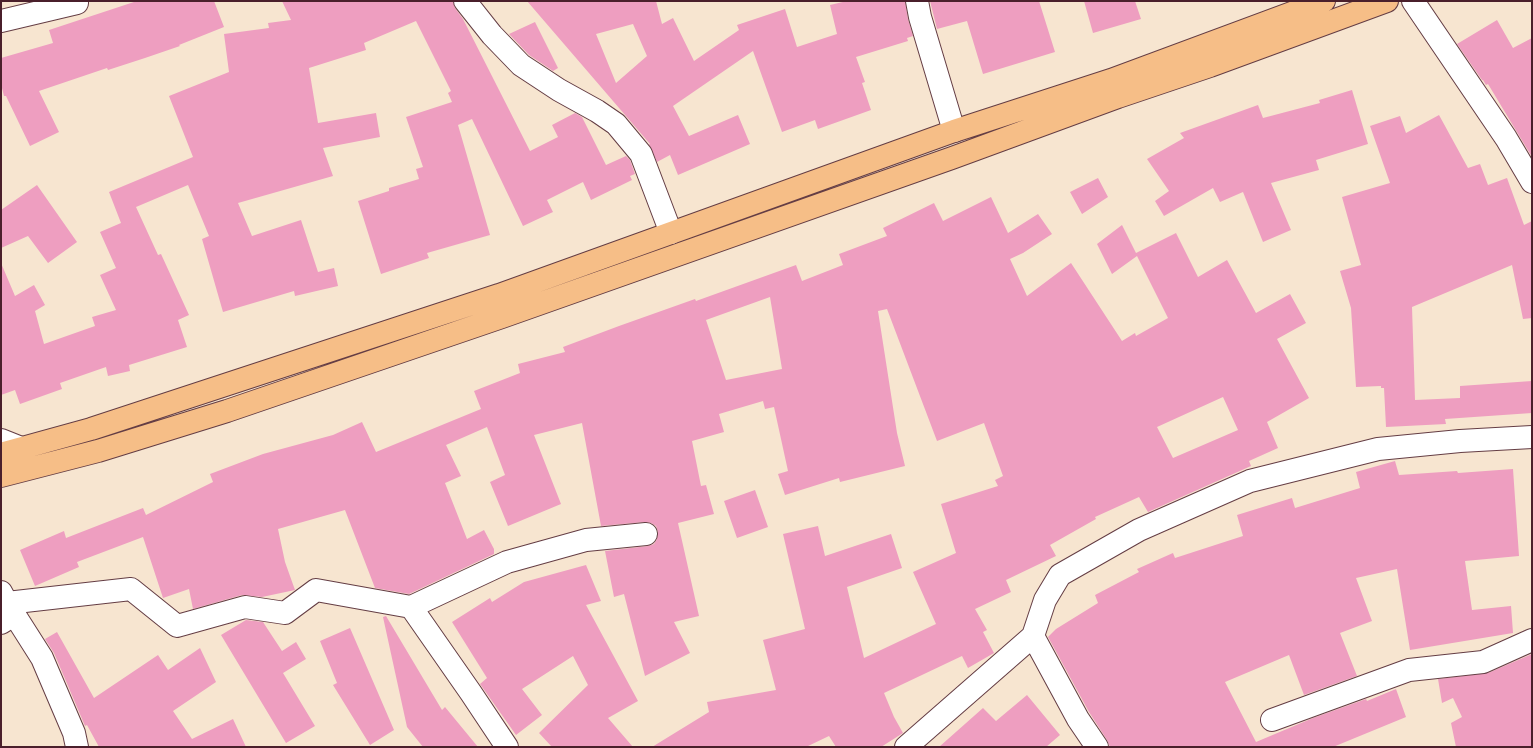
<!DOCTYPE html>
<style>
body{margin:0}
#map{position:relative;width:1533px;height:748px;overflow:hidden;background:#f7e5d0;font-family:Sriracha,sans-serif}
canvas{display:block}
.frame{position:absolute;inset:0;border:2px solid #4a1f2b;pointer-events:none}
</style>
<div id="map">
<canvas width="1533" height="748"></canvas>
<div class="frame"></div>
</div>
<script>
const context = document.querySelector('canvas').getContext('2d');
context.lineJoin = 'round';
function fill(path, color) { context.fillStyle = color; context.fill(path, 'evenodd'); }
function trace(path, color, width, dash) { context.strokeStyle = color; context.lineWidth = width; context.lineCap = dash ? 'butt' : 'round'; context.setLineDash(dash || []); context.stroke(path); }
fill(new Path2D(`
 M 137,1 L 214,1 L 224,27 L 179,45 L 180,46 L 145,58 L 108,70 L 107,68 L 39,91 L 59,132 L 30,146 L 6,96 L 4,96 L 1,84 L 1,58 L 53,43 L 49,30 Z
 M 282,1 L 453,1 L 455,8 L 463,19 L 530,151 L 558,137 L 552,125 L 575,113 L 582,117 L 606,165 L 626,156 L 630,160 L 635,174 L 630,176 L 632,180 L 591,200 L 583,182 L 547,200 L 553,212 L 523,226 L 472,119 L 458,125 L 490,235 L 427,253 L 429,258 L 381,274 L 358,201 L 389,191 L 389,188 L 419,179 L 416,169 L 423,167 L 406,117 L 452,102 L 448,93 L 451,91 L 416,21 L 364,43 L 366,50 L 309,68 L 318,123 L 376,113 L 380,137 L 323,148 L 333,176 L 238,203 L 252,236 L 301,220 L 318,272 L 334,268 L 338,286 L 295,296 L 294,291 L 223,312 L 202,239 L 209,236 L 188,185 L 136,207 L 158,255 L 161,254 L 189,315 L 178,320 L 187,347 L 129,365 L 130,371 L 108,376 L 106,367 L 60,383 L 62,389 L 20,404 L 15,390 L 1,395 L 1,263 L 15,296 L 34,285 L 45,305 L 35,311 L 44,344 L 95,326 L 92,317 L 116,310 L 100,275 L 116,268 L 100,232 L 121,223 L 109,192 L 193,157 L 169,96 L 229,72 L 224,34 L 269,28 L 268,23 L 291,20 Z
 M 527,1 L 656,1 L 662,24 L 673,18 L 694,61 L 739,30 L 737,25 L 785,9 L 797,47 L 837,34 L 830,5 L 847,1 L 905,1 L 908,19 L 913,36 L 907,38 L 908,41 L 856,57 L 865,82 L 862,83 L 871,110 L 818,129 L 815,120 L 782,132 L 753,51 L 673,106 L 689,136 L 738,115 L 750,144 L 678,175 L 670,155 L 657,162 L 649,144 L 650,144 ZM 633,24 L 647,56 L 616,83 L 596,34 Z
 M 930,1 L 1039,1 L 1055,52 L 983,74 L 967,21 L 937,29 Z
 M 1084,1 L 1135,1 L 1141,19 L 1093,33 Z
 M 1497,20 L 1513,48 L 1532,38 L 1532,157 L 1488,84 L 1486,85 L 1483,80 L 1482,80 L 1457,44 Z
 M 535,22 L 558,68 L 553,71 L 529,55 L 509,34 Z
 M 1352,90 L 1368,144 L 1316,160 L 1319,170 L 1271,183 L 1291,230 L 1263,242 L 1243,192 L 1220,202 L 1213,188 L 1164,216 L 1155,201 L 1169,191 L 1147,159 L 1184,138 L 1180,133 L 1258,105 L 1263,118 L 1320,103 L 1319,100 Z
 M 1439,115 L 1468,168 L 1480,164 L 1488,185 L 1507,178 L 1524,225 L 1532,221 L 1532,318 L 1523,319 L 1512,265 L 1412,307 L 1415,400 L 1460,398 L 1460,386 L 1532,381 L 1532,413 L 1445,419 L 1446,424 L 1386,427 L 1384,388 L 1381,388 L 1381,386 L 1356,387 L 1351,308 L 1340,271 L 1361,265 L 1342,197 L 1390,183 L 1370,126 L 1400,116 L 1406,133 Z
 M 1098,178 L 1108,197 L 1082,214 L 1070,192 Z
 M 37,185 L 77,242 L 48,263 L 28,236 L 1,248 L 1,210 Z
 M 991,197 L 1008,233 L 1038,214 L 1052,234 L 1023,253 L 1010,259 L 1027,296 L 1071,263 L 1122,341 L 1135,333 L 1136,336 L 1168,318 L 1137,256 L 1112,274 L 1097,244 L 1122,225 L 1136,253 L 1176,233 L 1198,277 L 1227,260 L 1256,313 L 1290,294 L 1306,323 L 1277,339 L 1309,398 L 1267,422 L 1278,448 L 1249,461 L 1251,466 L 1148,512 L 1139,497 L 1095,517 L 1096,519 L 1050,545 L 1056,556 L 1006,580 L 1011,592 L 975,609 L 987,630 L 983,632 L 994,653 L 968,668 L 962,656 L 884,693 L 894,717 L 903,733 L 881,747 L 836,747 L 829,736 L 806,747 L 652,747 L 709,712 L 707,702 L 776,690 L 763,640 L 805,629 L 783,534 L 818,526 L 825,556 L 891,534 L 902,568 L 847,587 L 864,658 L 936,624 L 913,572 L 956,553 L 941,504 L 998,486 L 995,480 L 1003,476 L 984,423 L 937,441 L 887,309 L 878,311 L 897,433 L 905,466 L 840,482 L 839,478 L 785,495 L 778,474 L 788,471 L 774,407 L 765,409 L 763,401 L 719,414 L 724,432 L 692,441 L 701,486 L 706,485 L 714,514 L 678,523 L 699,616 L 674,622 L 690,653 L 645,676 L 624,594 L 614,597 L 605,551 L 648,546 L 654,544 L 657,539 L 658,532 L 656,526 L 651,523 L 645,522 L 601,526 L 582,423 L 534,435 L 561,504 L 508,526 L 490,482 L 505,475 L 487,427 L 446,445 L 461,476 L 445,483 L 467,539 L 484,530 L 494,549 L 494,554 L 409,594 L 375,588 L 345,510 L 278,529 L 285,562 L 295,590 L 262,597 L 242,595 L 193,609 L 189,589 L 163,598 L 143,537 L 77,562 L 79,567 L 35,586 L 20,550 L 64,531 L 66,538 L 143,508 L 146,515 L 213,482 L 210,474 L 263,454 L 333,435 L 362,422 L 376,452 L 481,409 L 474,391 L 520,373 L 518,364 L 565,352 L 563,347 L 619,326 L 695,299 L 696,301 L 796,265 L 802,281 L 843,265 L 839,254 L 887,236 L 883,228 L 934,203 L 943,221 ZM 770,297 L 782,369 L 726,380 L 706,320 ZM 1223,397 L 1238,430 L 1173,458 L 1157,427 Z
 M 1395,461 L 1399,475 L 1457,471 L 1458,473 L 1513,469 L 1519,556 L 1465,561 L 1472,610 L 1511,606 L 1513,633 L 1410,650 L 1397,569 L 1356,578 L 1372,621 L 1340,633 L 1357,676 L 1304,695 L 1289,655 L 1225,682 L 1256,742 L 1313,718 L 1366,699 L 1367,701 L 1396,689 L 1406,717 L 1333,747 L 1110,747 L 1107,740 L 1089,712 L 1048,637 L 1056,629 L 1098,603 L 1095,595 L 1139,572 L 1137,569 L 1173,553 L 1175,558 L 1243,536 L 1237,515 L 1292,498 L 1295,508 L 1360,488 L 1356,472 Z
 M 755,490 L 768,527 L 737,538 L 724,501 Z
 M 586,565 L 601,601 L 586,605 L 638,701 L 608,718 L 633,747 L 552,747 L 539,733 L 588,685 L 573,656 L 522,689 L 542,715 L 516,735 L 480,684 L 487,678 L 452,622 L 490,598 L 492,602 L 524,582 Z
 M 386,616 L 442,710 L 445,707 L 478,747 L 423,747 L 407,727 L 383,617 Z
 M 246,620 L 263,622 L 282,651 L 296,642 L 306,659 L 283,673 L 315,726 L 286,743 L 221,635 Z
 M 350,628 L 394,730 L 370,745 L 333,685 L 337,683 L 320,641 Z
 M 57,632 L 94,698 L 158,655 L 168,670 L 200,648 L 216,682 L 173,711 L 192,739 L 233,719 L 246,747 L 99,747 L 87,725 L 85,726 L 54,653 L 45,639 Z
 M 1532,654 L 1532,747 L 1456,747 L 1451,723 L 1462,717 L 1453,698 L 1442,703 L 1438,679 L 1488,673 Z
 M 1027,695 L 1060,735 L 1046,747 L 939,747 L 983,708 L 996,721 Z`), '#ee9ec0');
const minor = new Path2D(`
 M 465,1 L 492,35 L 521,65 L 559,90 L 597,111 L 616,124 L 641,154 L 671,233
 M 917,1 L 920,17 L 954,131
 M 1413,1 L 1506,138 L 1532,182
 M 1,21 L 77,3
 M 7,603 L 131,589 L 177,626 L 245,607 L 285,613 L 316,590 L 411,607 L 471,693 L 507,747
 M 411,607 L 507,562 L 586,540 L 646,534
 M 1,623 L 14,615
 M 1272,720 L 1409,670 L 1483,662 L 1532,640
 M 906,747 L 1033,636
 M 1097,747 L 1078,719 L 1033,636 L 1045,600 L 1060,575 L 1139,530 L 1250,481 L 1378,449 L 1460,441 L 1532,437`);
const tertiary = new Path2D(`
 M 1,440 L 21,448
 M 1,592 L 7,603 L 42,658 L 74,733 L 77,747`);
const primary = new Path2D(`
 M 1,454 L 91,429 L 499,295 L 954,131 L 1111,80 L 1324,1
 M 1,476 L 98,451 L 227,411 L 502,317 L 952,158 L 1118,97 L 1210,66 L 1387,1`);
trace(minor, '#643d44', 24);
trace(tertiary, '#643d44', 24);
trace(primary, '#643d44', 24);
trace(minor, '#fff', 22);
trace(tertiary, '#fff', 22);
trace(primary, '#f6be87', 22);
</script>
